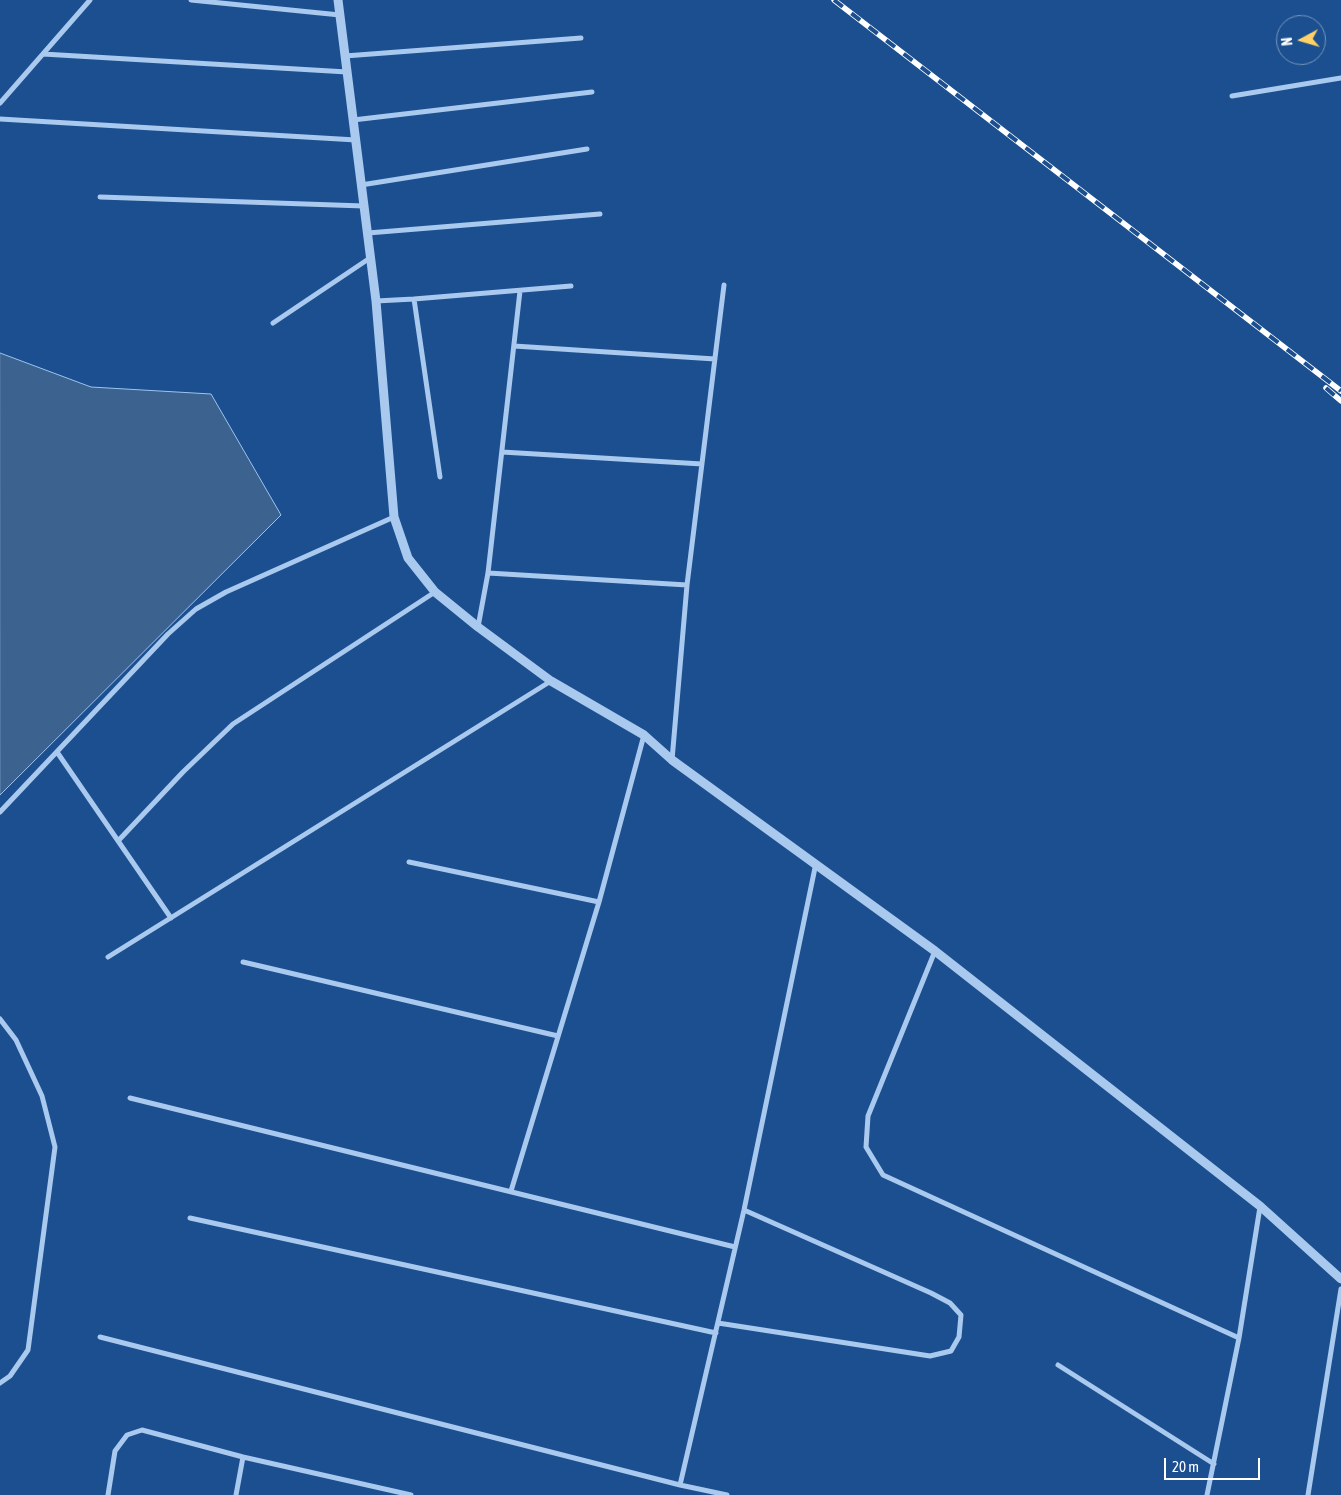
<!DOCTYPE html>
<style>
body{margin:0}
#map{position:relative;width:1341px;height:1495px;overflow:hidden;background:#1b4f8f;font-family:"Asap Condensed",sans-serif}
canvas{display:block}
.north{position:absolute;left:1276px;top:15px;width:50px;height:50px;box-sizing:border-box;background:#1b4f8f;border:1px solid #7695bc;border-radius:50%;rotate:264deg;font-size:14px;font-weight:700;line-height:20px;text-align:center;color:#fff}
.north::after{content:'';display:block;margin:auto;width:18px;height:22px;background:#ffd166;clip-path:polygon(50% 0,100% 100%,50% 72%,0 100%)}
.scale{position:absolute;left:1164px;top:1458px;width:96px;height:22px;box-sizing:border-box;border:2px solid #fff;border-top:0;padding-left:6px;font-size:15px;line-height:18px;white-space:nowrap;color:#fff;-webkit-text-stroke:4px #1b4f8f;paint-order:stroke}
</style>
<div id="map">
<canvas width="1341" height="1495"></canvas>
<div class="north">N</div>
<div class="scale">20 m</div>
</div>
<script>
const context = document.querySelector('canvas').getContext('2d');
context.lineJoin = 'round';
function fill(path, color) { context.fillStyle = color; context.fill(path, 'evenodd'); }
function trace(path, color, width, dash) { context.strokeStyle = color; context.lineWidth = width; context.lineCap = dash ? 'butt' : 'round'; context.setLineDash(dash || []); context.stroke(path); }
const water = new Path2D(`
 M 0,353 L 91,387 L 211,394 L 281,515 L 0,795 Z`);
fill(water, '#3c6290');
trace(water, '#9cc4f0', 1);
trace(new Path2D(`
 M 191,0 L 340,15
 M 43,54 L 347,72
 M 345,56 L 581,38
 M 1232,96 L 1341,78
 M 0,103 L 90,0
 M 0,119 L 356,140
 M 353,120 L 592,92
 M 361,185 L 587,149
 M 100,197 L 364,206
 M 368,233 L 600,214
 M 414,299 L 440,477
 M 376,301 L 414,299 L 571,286
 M 273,323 L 370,258
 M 514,346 L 715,359
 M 502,452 L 702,464
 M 488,573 L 687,585
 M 478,627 L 488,573 L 520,291
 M 57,752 L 171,918
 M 672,760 L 687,585 L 724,285
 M 0,812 L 168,634 L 196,609 L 226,592 L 394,517
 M 118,841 L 183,772 L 233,724 L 435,592
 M 409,862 L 599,902
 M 935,951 L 868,1116 L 866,1147 L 883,1175 L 1239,1338
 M 108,957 L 551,681
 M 243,962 L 558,1036
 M 0,1019 L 16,1040 L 42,1096 L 55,1147 L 28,1350 L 10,1376 L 0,1383
 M 130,1098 L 735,1247
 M 511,1191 L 599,902 L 644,735
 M 190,1218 L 716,1333
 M 718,1323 L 930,1356 L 951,1351 L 959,1337 L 961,1315 L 950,1303 L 931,1293 L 744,1210
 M 100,1337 L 680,1485 L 727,1495
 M 1058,1365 L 1214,1464
 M 680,1485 L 744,1210 L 816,863
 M 108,1495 L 115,1451 L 127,1435 L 142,1430 L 243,1457 L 411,1495
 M 236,1495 L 243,1457
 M 1207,1495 L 1239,1338 L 1260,1207
 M 1308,1495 L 1341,1289`), '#a9c9ee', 5);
trace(new Path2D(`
 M 338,0 L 376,301 L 394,517 L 408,558 L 435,592 L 478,627 L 551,681 L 644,735 L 672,760 L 935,951 L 1260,1206 L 1341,1279`), '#a9c9ee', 9);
const rail = new Path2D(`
 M 834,0 L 1341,391
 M 1326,388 L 1341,401`);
trace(rail, '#fff', 5.5);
trace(rail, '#1b4f8f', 4, [11]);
</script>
